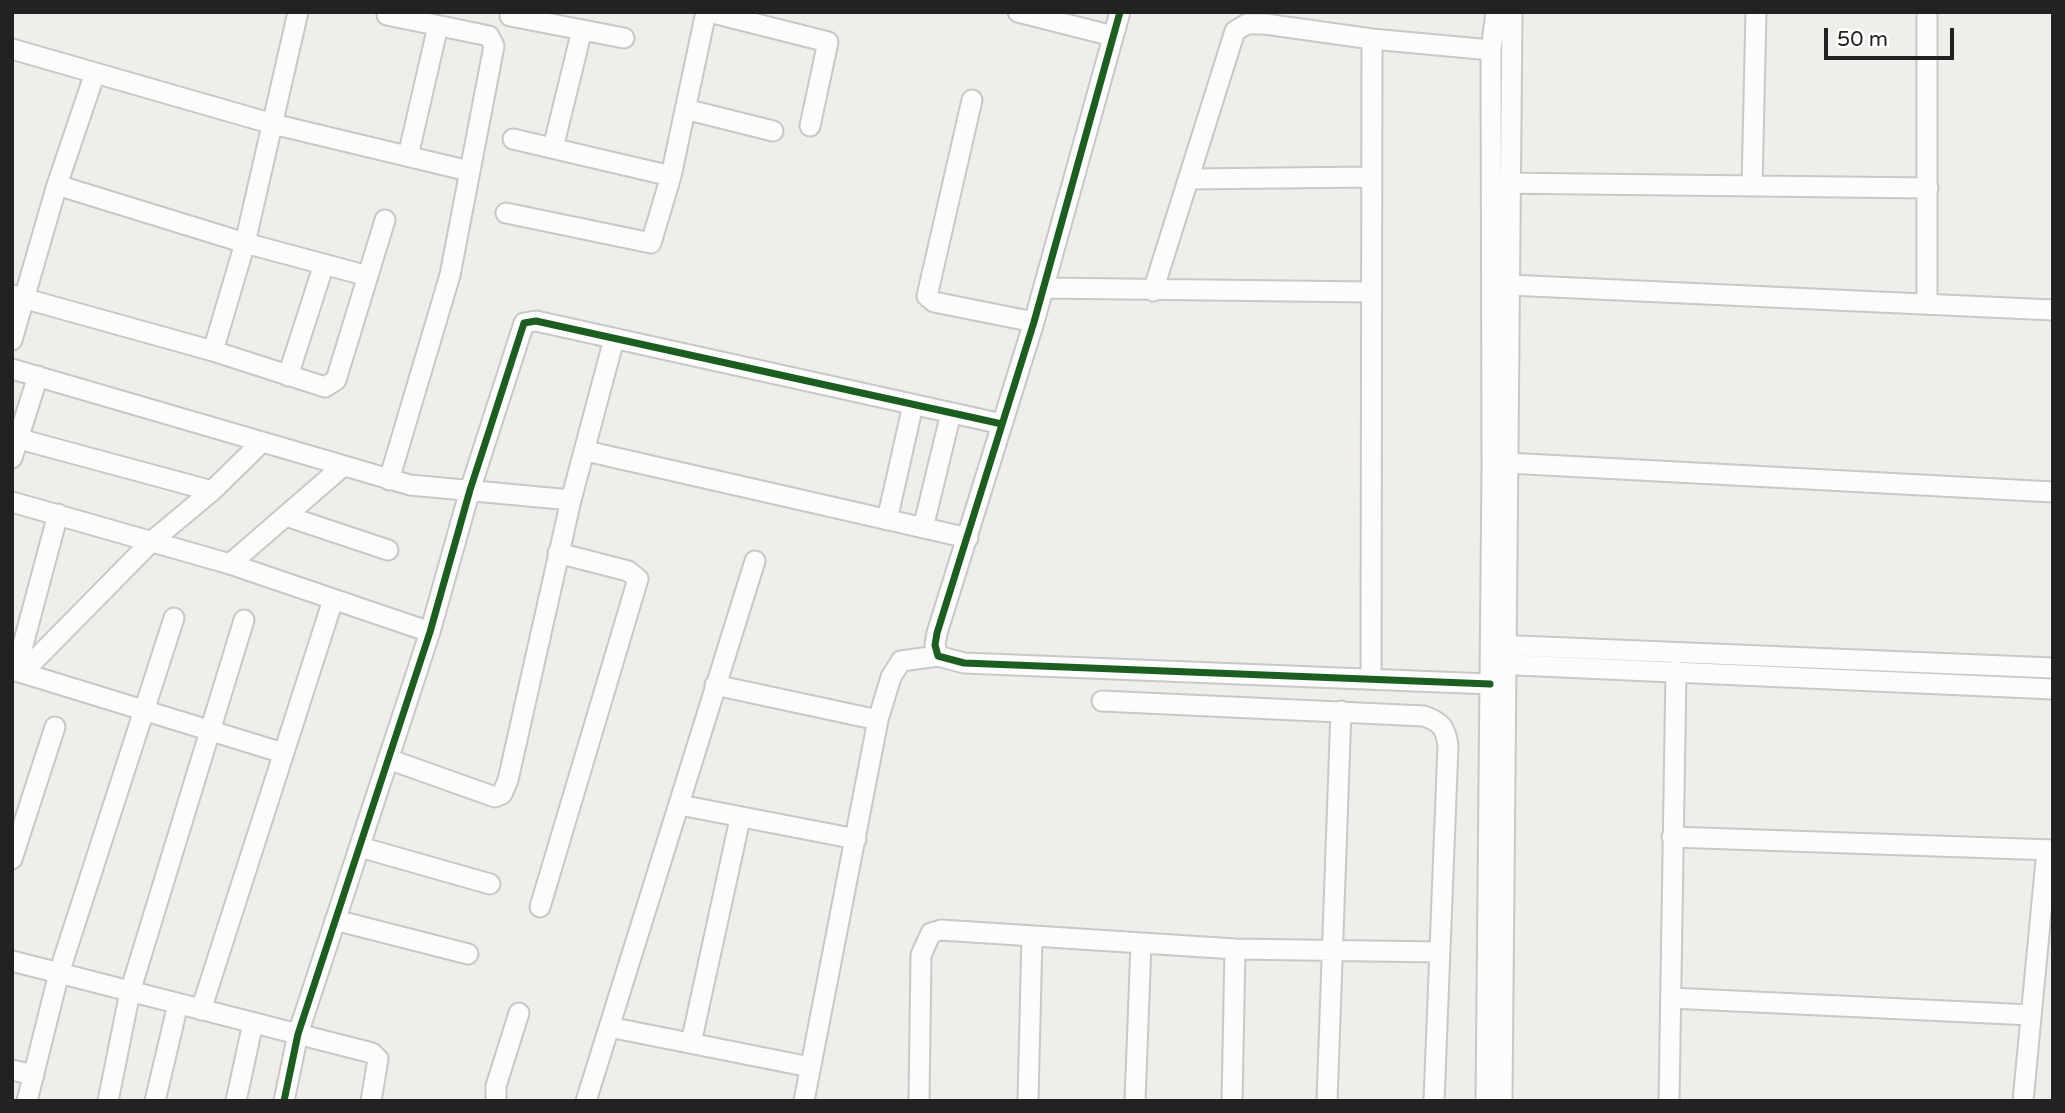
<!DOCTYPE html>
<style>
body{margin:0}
#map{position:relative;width:2065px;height:1113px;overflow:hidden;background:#f0eeeb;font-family:"Varela Round",sans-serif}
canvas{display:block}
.frame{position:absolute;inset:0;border:14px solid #222;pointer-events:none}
.scale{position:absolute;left:1824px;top:28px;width:130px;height:32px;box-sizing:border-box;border:4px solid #222;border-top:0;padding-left:9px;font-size:21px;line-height:24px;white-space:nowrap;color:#222;-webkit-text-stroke:5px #fff;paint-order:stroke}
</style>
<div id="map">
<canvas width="2065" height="1113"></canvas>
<div class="frame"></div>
<div class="scale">50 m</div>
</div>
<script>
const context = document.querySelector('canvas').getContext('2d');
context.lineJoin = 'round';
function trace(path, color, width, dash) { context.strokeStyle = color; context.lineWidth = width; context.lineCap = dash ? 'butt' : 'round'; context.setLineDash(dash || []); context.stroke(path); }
const minor = new Path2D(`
 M 709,12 L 828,42 L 810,126
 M 1018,12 L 1113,36
 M 1120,12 L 1034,322 L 937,633 L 935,645 L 938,656 L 964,663 L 1490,684
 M 387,15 L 489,36 L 494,46 L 450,275 L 389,480
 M 510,16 L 624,38
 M 12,49 L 273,124 L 469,171
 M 972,100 L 927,296 L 934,302 L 1034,322
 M 685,109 L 773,131
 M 513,139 L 671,176
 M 553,148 L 582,30
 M 408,156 L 438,26
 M 1188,179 L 1370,177
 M 1499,183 L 1928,188
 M 57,185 L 245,243 L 368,276
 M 1752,186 L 1756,12
 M 506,213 L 651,243 L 671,176 L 706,12
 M 1509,285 L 2053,310
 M 1044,288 L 1370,292
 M 1153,291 L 1235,31 L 1247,24 L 1265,24 L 1372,39 L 1491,50
 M 12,295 L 213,351 L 325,387 L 336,380 L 385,220
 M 1927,304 L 1927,12
 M 12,340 L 57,185 L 95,73
 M 213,351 L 245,243 L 298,12
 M 12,369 L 410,485 L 571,500 L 614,339
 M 288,376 L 324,264
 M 12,437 L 212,491
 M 586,451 L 968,538
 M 12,458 L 38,376
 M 1507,463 L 2053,492
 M 12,502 L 230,564 L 430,632
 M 286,516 L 388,550
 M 887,520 L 913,405
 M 923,528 L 951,413
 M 230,564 L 342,467
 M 1495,645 L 2053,668
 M 1494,664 L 2053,689
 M 13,670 L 283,753
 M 16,671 L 58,514
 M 22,673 L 152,541 L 212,491 L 262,442
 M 1371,679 L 1372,39
 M 715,685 L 878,720 L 804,1101
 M 1102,701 L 1424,716 C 1441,722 1446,728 1448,746 L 1434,1101
 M 878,720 L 891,677 L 901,661 L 938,656
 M 388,759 L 495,797 L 502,794 L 508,780 L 571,500
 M 680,805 L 856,839
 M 1672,837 L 2053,850
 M 360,847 L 490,884
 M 12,859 L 55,727
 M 540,907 L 638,579 L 628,571 L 558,553
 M 335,920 L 468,954
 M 12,961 L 372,1053 L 378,1059 L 371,1101
 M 1671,998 L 2031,1015
 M 201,1010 L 333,600
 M 609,1027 L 810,1067
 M 691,1043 L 740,819
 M 12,1070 L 34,1075
 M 27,1101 L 59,973 L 174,618
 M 108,1101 L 130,992 L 244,620
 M 155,1101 L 178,1004
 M 236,1101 L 253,1023
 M 284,1101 L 298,1034 L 430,632 L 470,490 L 524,323 L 536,321 L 1002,424
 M 496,1101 L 496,1086 L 519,1013
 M 586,1101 L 755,561
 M 919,1101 L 921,955 L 931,933 L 941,930 L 1235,949 L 1439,952
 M 1028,1101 L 1032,936
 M 1135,1101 L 1141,944
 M 1232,1101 L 1235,949
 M 1327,1101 L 1341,711
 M 1486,1101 L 1492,467 L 1491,50 L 1496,12
 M 1502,1101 L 1512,12
 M 1669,1101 L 1676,671
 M 2023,1101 L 2047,850`);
trace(minor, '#c9c8c7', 23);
trace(minor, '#fdfcfc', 19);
trace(new Path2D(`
 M 1120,12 L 1034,322 L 937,633 L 935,645 L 938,656 L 964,663 L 1490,684
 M 284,1101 L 298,1034 L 430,632 L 470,490 L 524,323 L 536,321 L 1002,424`), '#1b5e20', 7);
</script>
